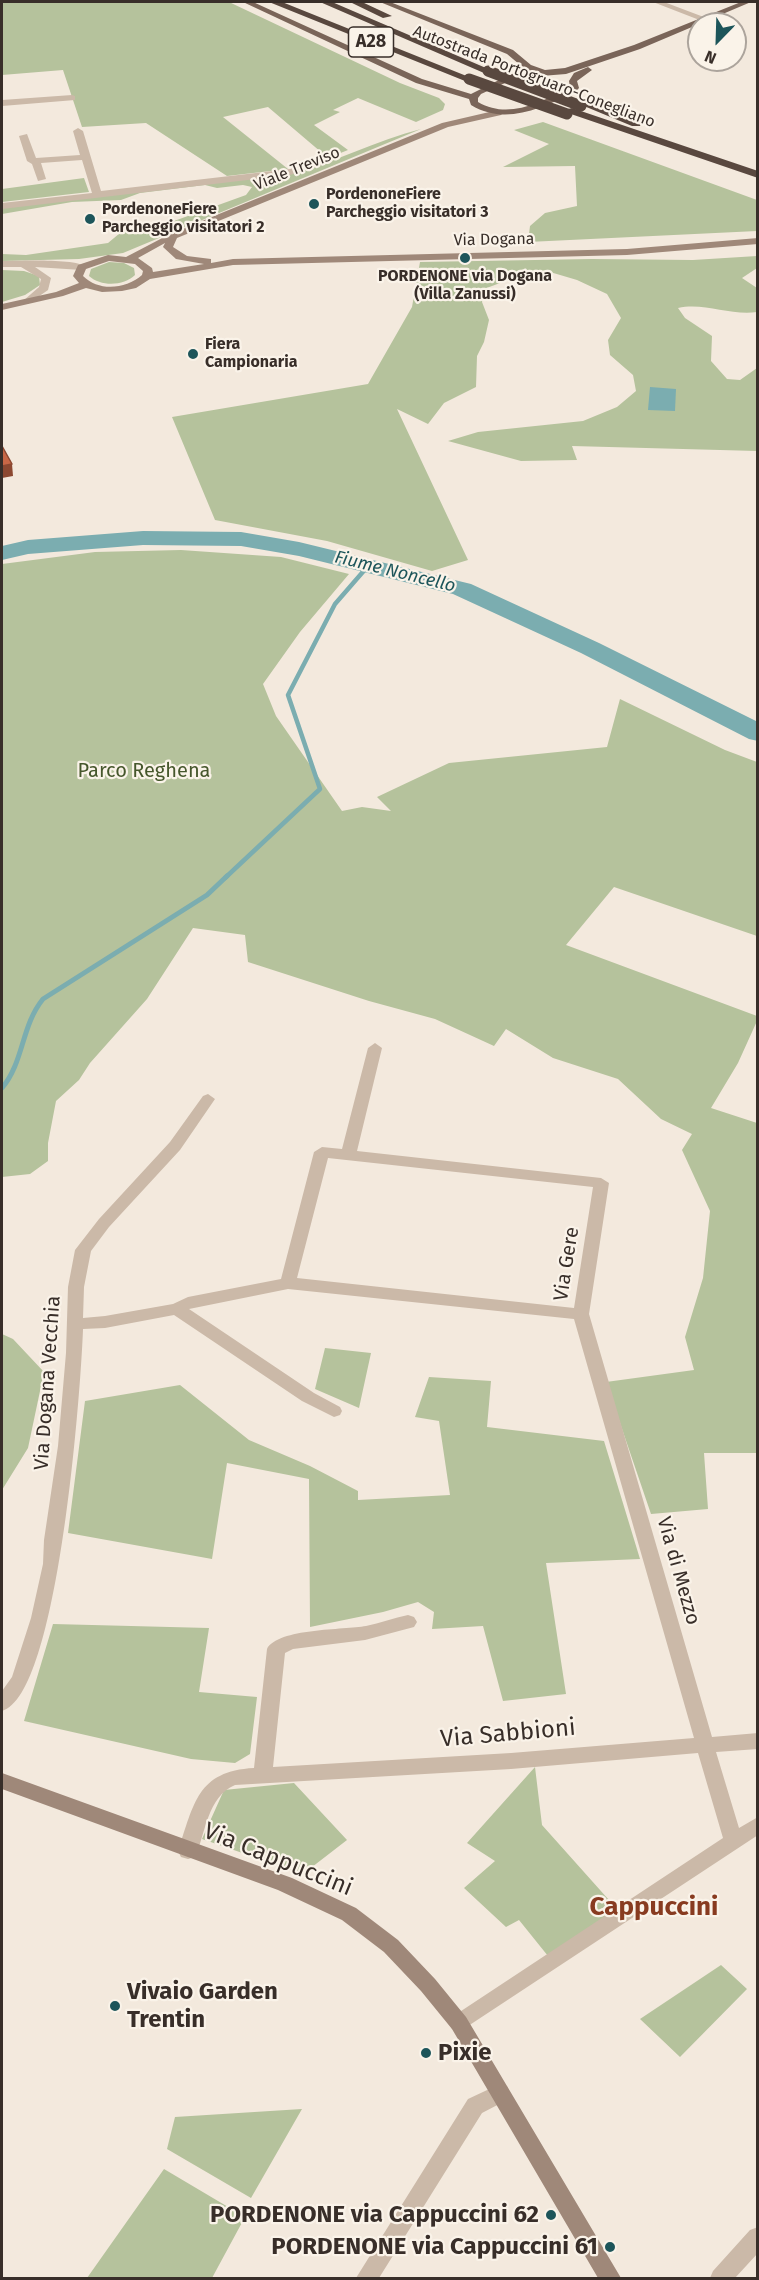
<!DOCTYPE html>
<style>
body{margin:0}
#map{position:relative;width:759px;height:2280px;overflow:hidden;background:#f3e9dd;font-family:"Fira Sans",sans-serif}
canvas{display:block}
.frame{position:absolute;inset:0;border:3px solid #382e29;pointer-events:none}
.north{position:absolute;left:687px;top:12px;width:60px;height:60px;box-sizing:border-box;background:#faf3e9;border:2px solid #aca49c;border-radius:50%;rotate:203deg;font-size:16px;font-weight:700;line-height:24px;text-align:center;color:#382e29}
.north::after{content:'';display:block;margin:auto;width:21px;height:27px;background:#1d555a;clip-path:polygon(50% 0,100% 100%,50% 72%,0 100%)}
</style>
<div id="map">
<canvas width="759" height="2280"></canvas>
<div class="frame"></div>
<div class="north">N</div>
</div>
<script>
const context = document.querySelector('canvas').getContext('2d');
context.lineJoin = 'round';
function fill(path, color) { context.fillStyle = color; context.fill(path, 'evenodd'); }
function trace(path, color, width, dash) { context.strokeStyle = color; context.lineWidth = width; context.lineCap = dash ? 'butt' : 'round'; context.setLineDash(dash || []); context.stroke(path); }
function label(font, color, halo, rows, align = 'center') {
  context.font = font + ' "Fira Sans",sans-serif'; context.lineWidth = 4.5; context.setLineDash([]); context.textBaseline = 'middle'; context.strokeStyle = halo; context.fillStyle = color; for (const [text, x, y, turn = 0] of rows) {
    context.save(); context.translate(x, y); context.rotate((+turn || 0) * Math.PI / 180); context.textAlign = isNaN(turn) ? turn : align; if (halo) context.strokeText(text, 0, 0); context.fillText(text, 0, 0); context.restore();
  }
}
fill(new Path2D(`
 M 2,2 L 229,2 L 400,83 L 439,98 L 445,104 L 443,110 L 416,122 L 358,98 L 333,110 L 340,112 L 314,125 L 348,150 L 328,158 L 268,107 L 223,117 L 288,169 L 227,176 L 146,123 L 82,127 L 63,70 L 2,75 Z
 M 543,122 L 757,200 L 757,231 L 528,242 L 530,226 L 545,213 L 577,206 L 575,166 L 503,167 L 549,144 L 514,130 Z
 M 421,129 L 123,253 L 79,259 L 2,261 L 2,254 L 26,255 L 108,243 L 120,233 L 163,225 L 246,195 L 252,187 L 243,185 L 217,188 L 205,185 L 140,193 L 121,200 L 72,202 L 2,214 L 2,208 L 290,174 C 335,163 376,140 421,129 Z
 M 84,178 L 89,192 L 2,202 L 2,189 Z
 M 757,256 L 757,268 L 742,278 L 757,288 L 757,312 C 731,316 704,302 678,308 L 685,318 L 712,336 L 711,361 L 727,379 L 740,380 L 757,368 L 757,451 L 572,446 L 577,460 L 521,461 L 448,441 L 478,432 L 583,421 L 617,407 L 636,391 L 633,375 L 610,355 L 608,340 L 621,318 L 607,294 L 577,280 L 550,272 L 508,280 L 484,289 L 482,302 L 489,320 L 484,342 L 477,356 L 476,387 L 444,403 L 428,424 L 397,409 L 468,560 L 432,571 L 327,541 L 215,520 L 172,417 L 368,384 L 412,307 L 420,262 L 592,259 L 693,260 Z
 M 109,262 L 124,263 L 134,268 L 135,275 C 124,286 101,287 89,276 L 91,269 Z
 M 2,270 L 24,271 L 39,276 L 40,285 L 25,295 L 2,302 Z
 M 181,550 L 281,557 L 349,574 L 300,632 L 263,684 L 276,716 L 342,811 L 362,807 L 391,811 L 377,797 L 449,763 L 607,747 L 620,699 L 725,750 L 757,762 L 757,936 L 614,887 L 566,945 L 757,1016 L 757,1021 L 738,1063 L 711,1108 L 757,1123 L 757,1453 L 704,1453 L 708,1509 L 651,1514 L 606,1382 L 694,1370 L 685,1337 L 703,1278 L 710,1211 L 682,1150 L 692,1134 L 661,1119 L 618,1079 L 553,1058 L 506,1029 L 494,1046 L 435,1019 L 369,1001 L 248,962 L 245,935 L 193,928 L 147,999 L 90,1063 L 79,1080 L 56,1101 L 48,1143 L 48,1161 L 30,1174 L 2,1177 L 2,564 L 95,552 Z
 M 2,1334 L 13,1339 L 44,1372 L 28,1448 L 2,1490 Z
 M 325,1348 L 371,1353 L 359,1408 L 315,1389 Z
 M 429,1377 L 491,1381 L 487,1427 L 604,1441 L 640,1559 L 546,1563 L 566,1694 L 503,1701 L 483,1626 L 432,1629 L 434,1612 L 418,1602 L 383,1612 L 310,1627 L 309,1479 L 227,1463 L 212,1559 L 68,1533 L 85,1401 L 180,1385 L 249,1440 L 310,1466 L 358,1491 L 358,1500 L 450,1495 L 439,1421 L 415,1417 Z
 M 53,1624 L 209,1628 L 199,1692 L 257,1697 L 250,1754 L 235,1763 L 191,1759 L 24,1721 Z
 M 535,1767 L 542,1825 L 617,1909 L 548,1956 L 519,1920 L 506,1927 L 464,1888 L 495,1861 L 467,1843 Z
 M 294,1783 L 347,1840 L 303,1874 L 202,1839 L 224,1790 Z
 M 721,1965 L 747,1989 L 680,2057 L 640,2019 Z
 M 302,2109 L 251,2198 L 167,2149 L 175,2117 Z
 M 164,2169 L 245,2217 L 212,2278 L 87,2278 Z`), '#b5c29c');
fill(new Path2D(`
 M 650,387 L 676,389 L 675,411 L 648,410 Z`), '#7badb0');
trace(new Path2D(`
 M 225,878 L 320,789 L 288,695 L 335,604 L 368,566`), '#7badb0', 4.5);
trace(new Path2D(`
 M 2,1088 C 24,1062 21,1026 43,999 L 207,895 L 227,876`), '#7badb0', 5);
fill(new Path2D(`
 M 143,531 L 241,532 L 299,542 L 471,584 L 599,643 L 758,722 L 758,741 L 749,739 L 581,653 L 453,594 L 299,556 L 241,546 L 143,545 L 28,554 L 2,560 L 2,546 L 28,540 Z`), '#7badb0');
fill(new Path2D(`
 M 653,2 L 664,2 L 709,19 L 702,21 Z
 M 72,95 L 75,96 L 75,100 L 2,106 L 2,100 Z
 M 78,128 L 83,131 L 101,191 L 290,169 L 327,159 L 332,162 L 290,175 L 2,209 L 2,203 L 92,193 L 82,160 L 41,163 L 46,179 L 38,181 L 32,164 L 27,161 L 19,136 L 27,134 L 36,158 L 80,155 L 73,131 Z
 M 2,261 C 20,261 74,258 87,267 L 82,270 L 35,267 L 51,278 L 48,290 L 28,304 L 23,301 L 39,287 L 41,279 L 21,267 L 2,267 Z
 M 375,1043 L 382,1048 L 357,1151 L 601,1178 L 609,1183 L 589,1314 L 712,1737 L 758,1733 L 758,1749 L 716,1752 L 739,1828 L 758,1817 L 758,1835 L 459,2032 L 452,2029 L 449,2023 L 452,2017 L 723,1838 L 698,1753 L 511,1769 L 235,1785 C 207,1797 206,1833 195,1857 L 188,1859 L 181,1857 L 178,1851 C 194,1804 197,1771 254,1768 L 267,1649 C 278,1628 344,1630 366,1626 C 380,1623 394,1618 408,1615 L 414,1617 L 417,1622 L 414,1627 L 365,1640 L 293,1649 L 285,1653 L 273,1767 L 511,1753 L 694,1738 L 574,1319 L 288,1289 L 189,1309 L 314,1393 L 340,1407 L 342,1411 L 340,1415 L 334,1417 L 302,1401 L 174,1315 L 105,1328 L 83,1329 C 81,1387 59,1696 2,1711 L 2,1691 L 12,1677 L 31,1618 L 43,1564 L 44,1540 L 58,1446 L 66,1353 L 68,1287 L 75,1250 L 99,1219 L 170,1142 L 203,1096 L 208,1094 L 215,1099 L 180,1150 L 109,1227 L 91,1251 L 84,1287 L 83,1318 L 105,1316 L 173,1304 L 188,1297 L 281,1279 L 314,1152 L 322,1147 L 342,1149 L 368,1048 ZM 328,1158 L 593,1187 L 574,1308 L 297,1278 Z
 M 500,2084 L 507,2086 L 510,2093 L 507,2100 L 482,2113 L 379,2278 L 356,2278 L 468,2099 Z
 M 758,2227 L 758,2253 L 735,2278 L 710,2278 L 713,2271 L 750,2230 Z`), '#cbb9a8');
fill(new Path2D(`
 M 498,110 L 503,113 L 501,115 L 448,127 L 177,238 L 173,247 L 187,256 L 211,259 L 211,263 L 233,259 L 627,249 L 758,238 L 758,244 L 627,255 L 233,265 L 150,279 L 136,288 L 122,291 L 102,292 L 86,288 L 63,296 L 2,310 L 2,304 L 56,292 L 79,283 L 73,276 L 78,265 L 108,255 L 126,257 L 170,234 L 442,123 ZM 165,243 L 163,247 L 176,259 L 204,264 L 153,272 L 152,268 L 138,258 ZM 109,261 L 135,264 L 143,271 L 142,275 C 126,289 99,292 83,276 L 86,269 Z
 M 2,1773 L 292,1878 L 356,1908 L 398,1940 L 435,1979 L 466,2017 L 621,2278 L 598,2278 L 452,2029 L 421,1991 L 384,1952 L 342,1920 L 278,1890 L 2,1789 Z`), '#9f8879');
fill(new Path2D(`
 M 243,2 L 253,2 L 422,79 L 471,94 L 511,74 L 532,72 L 525,69 L 507,54 L 380,2 L 390,2 L 513,50 L 531,65 L 545,70 L 565,68 L 634,45 L 741,2 L 751,2 L 640,49 L 566,74 L 516,78 L 481,94 L 478,98 L 478,102 C 509,120 539,102 568,89 L 570,87 L 569,81 L 574,73 L 588,67 L 592,70 L 577,81 L 579,88 L 574,93 C 540,108 506,126 471,105 L 469,99 L 416,83 Z`), '#7a6559');
fill(new Path2D(`
 M 269,2 L 282,2 L 474,79 L 473,81 L 465,81 Z
 M 320,2 L 332,2 L 493,71 L 488,74 L 484,73 Z
 M 350,2 L 362,2 L 392,16 L 383,18 Z
 M 588,101 L 640,122 L 641,124 L 640,126 L 632,126 L 584,106 L 583,104 Z
 M 572,108 L 758,171 L 758,178 L 568,113 L 568,109 Z`), '#59483f');
trace(new Path2D(`
 M 488,71 L 581,106
 M 469,79 L 567,114`), '#59483f', 11);
fill(new Path2D(`
 M 12,464 L 13,476 L 2,478 L 2,466 Z`), '#8c4831');
const building = new Path2D(`
 M 2,446 L 12,464 L 2,466 Z`);
fill(building, '#c86746');
trace(building, '#8c4831', 1.5);
for (const [x, y, r, color] of [
 [314,204,6,"#1d555a"],
 [90,219,6,"#1d555a"],
 [465,258,6,"#1d555a"],
 [193,354,6,"#1d555a"],
 [115,2006,6,"#1d555a"],
 [426,2053,6,"#1d555a"],
 [551,2215,6,"#1d555a"],
 [610,2247,6,"#1d555a"]
]) { const dot = new Path2D(); dot.arc(x, y, r, 0, 2 * Math.PI); context.fillStyle = color; context.fill(dot); trace(dot, '#faf3e9', 2); }
label('16px', '#382e29', '#faf3e9', [
 ["Autostrada Portogruaro-Conegliano",534,77,21],
 ["Viale Treviso",297,169,-22],
 ["Via Dogana",494,240,-1]
]);
label('bold 16px', '#382e29', '#faf3e9', [
 ["PordenoneFiere",326,195],
 ["Parcheggio visitatori 3",326,213],
 ["PordenoneFiere",102,210],
 ["Parcheggio visitatori 2",102,228],
 ["PORDENONE via Dogana",465,277,"center"],
 ["(Villa Zanussi)",465,295,"center"],
 ["Fiera",205,345],
 ["Campionaria",205,363]
], 'left');
for (const [x, y, w] of [
 [371,42,45]
]) { const box = new Path2D(); box.roundRect(x - w / 2, y - 15, w, 30, 4.5); context.fillStyle = '#faf3e9'; context.fill(box); trace(box, '#382e29', 1.5); }
label('bold 18px', '#382e29', null, [
 ["A28",371,42]
]);
label('italic 18px', '#1d555a', '#faf3e9', [
 ["Fiume Noncello",395,572,14]
]);
label('20px', '#46572c', '#faf3e9', [
 ["Parco Reghena",144,771]
]);
label('20px', '#382e29', '#faf3e9', [
 ["Via Gere",567,1264,-81],
 ["Via Dogana Vecchia",48,1383,-86],
 ["Via di Mezzo",678,1571,74]
]);
label('24px', '#382e29', '#faf3e9', [
 ["Via Sabbioni",508,1734,-5],
 ["Via Cappuccini",278,1860,22]
]);
label('bold 24px', '#382e29', '#faf3e9', [
 ["Vivaio Garden",127,1992],
 ["Trentin",127,2020],
 ["Pixie",438,2053],
 ["PORDENONE via Cappuccini 62",539,2215,"right"],
 ["PORDENONE via Cappuccini 61",598,2247,"right"]
], 'left');
label('bold 26px', '#883b20', '#faf3e9', [
 ["Cappuccini",654,1908]
]);
</script>
